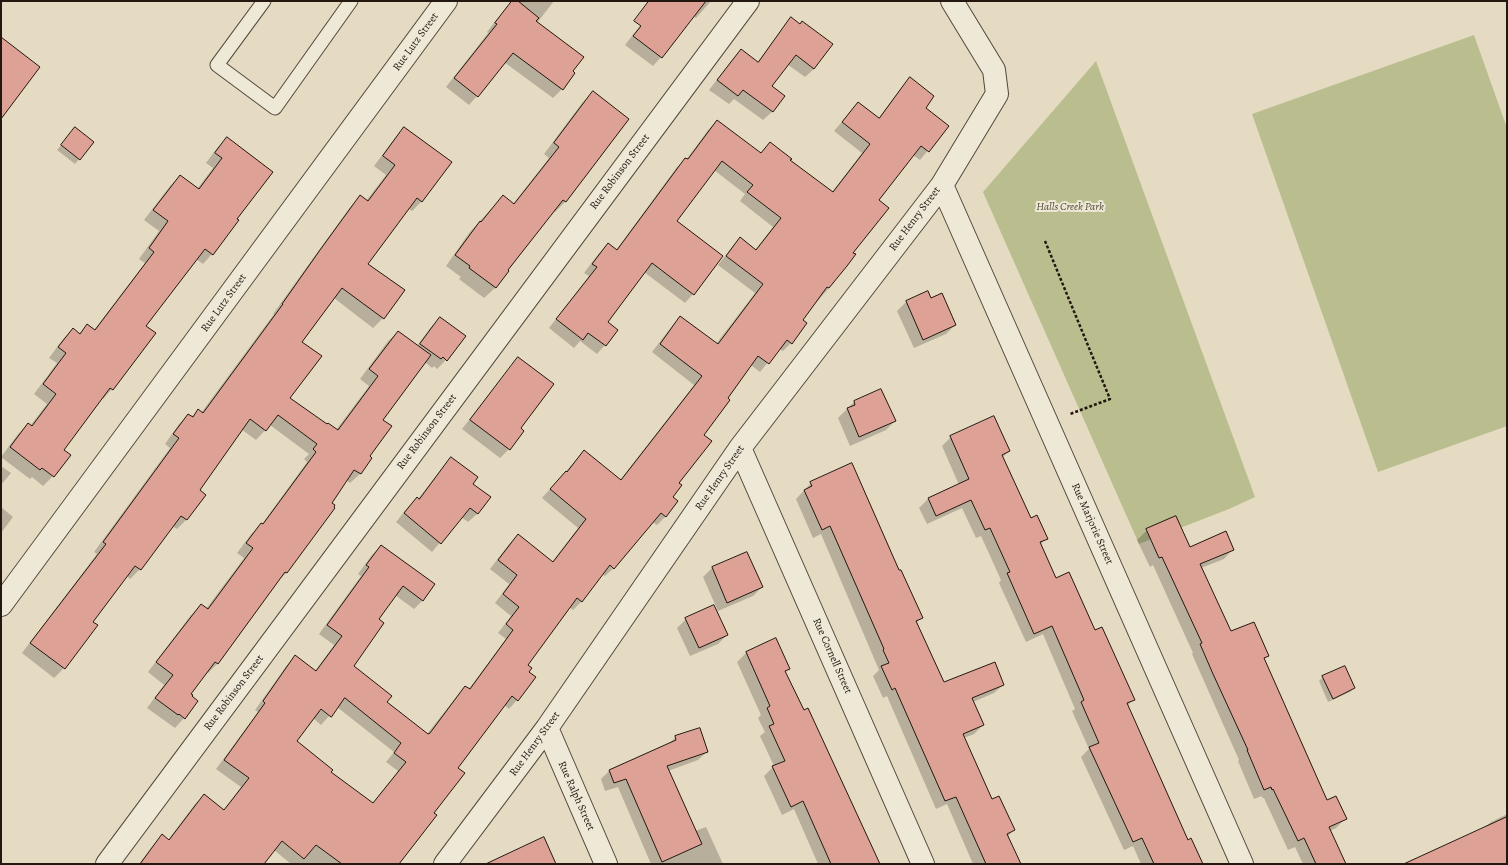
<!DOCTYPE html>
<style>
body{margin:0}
#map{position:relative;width:1508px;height:865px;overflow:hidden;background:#e5dbc2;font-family:Alegreya,serif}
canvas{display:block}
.frame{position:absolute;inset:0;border:2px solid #231710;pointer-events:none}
</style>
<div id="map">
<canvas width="1508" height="865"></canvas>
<div class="frame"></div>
</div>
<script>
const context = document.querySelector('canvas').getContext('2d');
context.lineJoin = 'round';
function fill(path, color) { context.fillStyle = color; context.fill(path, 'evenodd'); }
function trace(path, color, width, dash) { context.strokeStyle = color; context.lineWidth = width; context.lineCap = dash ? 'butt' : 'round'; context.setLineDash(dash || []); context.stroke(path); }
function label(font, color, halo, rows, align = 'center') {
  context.font = font + ' Alegreya,serif'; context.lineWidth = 4; context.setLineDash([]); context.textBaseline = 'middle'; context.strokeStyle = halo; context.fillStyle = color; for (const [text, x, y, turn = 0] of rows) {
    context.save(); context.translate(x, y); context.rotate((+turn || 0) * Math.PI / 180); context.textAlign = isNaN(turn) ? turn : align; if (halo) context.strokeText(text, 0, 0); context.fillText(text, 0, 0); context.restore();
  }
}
fill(new Path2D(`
 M 1474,35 L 1507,128 L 1507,426 L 1378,472 L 1252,114 Z
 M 1096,61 L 1255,497 L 1229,509 L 1139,544 L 983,192 Z`), '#babe8f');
fill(new Path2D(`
 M 513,1 L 554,1 L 537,23 L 574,73 L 562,89 L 553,98 L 504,62 L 477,96 L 469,105 L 446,87 L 488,33 L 487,32 L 506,8 Z
 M 674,1 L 711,1 L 696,18 L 693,16 L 661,57 L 653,66 L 625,45 L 642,23 Z
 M 792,19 L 814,69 L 805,77 L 787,64 L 770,87 L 783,96 L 772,112 L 763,120 L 734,99 L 729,104 L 709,90 L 732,60 L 741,51 L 757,63 L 783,28 Z
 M 910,79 L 924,108 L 948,126 L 920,160 L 913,155 L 878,200 L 852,253 L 829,288 L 801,320 L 791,343 L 783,351 L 779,349 L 760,372 L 751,365 L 702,435 L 678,483 L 672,497 L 677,501 L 665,517 L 657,525 L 652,522 L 614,568 L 605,576 L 602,574 L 581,602 L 573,610 L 569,607 L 526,665 L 528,672 L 517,700 L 509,709 L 504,705 L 457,768 L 433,813 L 398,864 L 291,864 L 274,850 L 264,864 L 139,864 L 154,844 L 163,836 L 168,840 L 195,804 L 204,796 L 223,811 L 241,787 L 216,769 L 258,712 L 255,710 L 287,665 L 296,657 L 315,671 L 334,645 L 319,634 L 361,576 L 358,574 L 372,555 L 381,546 L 423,600 L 414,609 L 395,595 L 377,620 L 352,666 L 385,702 L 427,734 L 457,696 L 465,687 L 468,690 L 506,639 L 498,633 L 511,616 L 495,603 L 509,584 L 490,569 L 509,544 L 518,535 L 552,562 L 578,528 L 542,498 L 584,451 L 620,480 L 694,385 L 652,352 L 672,326 L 680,318 L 716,344 L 755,293 L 718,265 L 732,247 L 740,238 L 755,250 L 773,227 L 740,201 L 745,194 L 714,170 L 675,221 L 722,256 L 693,294 L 685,303 L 644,272 L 607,322 L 605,345 L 597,354 L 580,341 L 574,348 L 549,328 L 589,276 L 584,273 L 599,253 L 608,244 L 616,250 L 677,167 L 686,160 L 708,130 L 717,121 L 760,154 L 770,143 L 789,160 L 832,192 L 862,153 L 834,131 L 858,103 L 878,119 L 902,87 ZM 337,707 L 394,752 L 386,762 L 398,771 L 372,804 L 330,773 L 295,742 L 313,718 L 321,725 Z
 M 593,93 L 565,202 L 555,212 L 553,211 L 495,288 L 484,298 L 459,279 L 461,277 L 446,266 L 469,233 L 503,196 L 513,204 L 549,158 L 544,154 L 582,103 Z
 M 75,128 L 93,142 L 75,164 L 57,150 Z
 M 404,128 L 422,201 L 412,211 L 408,208 L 367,264 L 403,290 L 383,318 L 373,328 L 334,298 L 301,342 L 289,398 L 327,426 L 336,430 L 369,386 L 360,379 L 388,341 L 398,332 L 417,346 L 431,327 L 440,318 L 446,360 L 437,369 L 434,366 L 432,368 L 425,362 L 382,420 L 369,457 L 371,458 L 360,474 L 350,483 L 346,480 L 331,503 L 334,509 L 286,573 L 278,581 L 217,664 L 208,673 L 206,672 L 190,694 L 184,718 L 175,728 L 147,708 L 164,685 L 148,672 L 191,615 L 201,605 L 206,609 L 244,558 L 237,553 L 252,533 L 262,524 L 307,462 L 304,459 L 309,454 L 270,425 L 256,440 L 241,429 L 199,490 L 205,495 L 186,520 L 177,529 L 172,526 L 140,569 L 130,579 L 127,576 L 92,623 L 96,626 L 64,668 L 54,678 L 22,653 L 97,554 L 94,552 L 170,448 L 165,444 L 179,424 L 188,415 L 191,417 L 198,411 L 201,413 L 274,314 L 273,314 L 311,261 L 351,206 L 361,197 L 366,201 L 386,175 L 374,166 L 395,138 Z
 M 227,139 L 236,219 L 212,254 L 203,264 L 196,259 L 145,327 L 112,389 L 103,399 L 101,398 L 62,450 L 53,476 L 43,486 L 32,477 L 30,479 L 1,457 L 18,434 L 28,424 L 30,426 L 47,404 L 34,394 L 57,363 L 49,358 L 63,339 L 73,329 L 79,334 L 88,325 L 94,330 L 145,263 L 139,259 L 159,231 L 144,220 L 170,186 L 180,176 L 197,189 L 213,168 L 206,163 L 217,148 Z
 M 927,292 L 930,299 L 955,325 L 946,334 L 914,348 L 897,311 L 906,302 Z
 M 519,359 L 519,428 L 523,431 L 509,449 L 500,458 L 462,429 L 510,368 Z
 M 881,390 L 895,421 L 886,430 L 850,446 L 838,418 L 854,402 Z
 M 951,437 L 1009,451 L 1002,458 L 1030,519 L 1046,539 L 1040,545 L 1056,580 L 1094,632 L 1133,700 L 1127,706 L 1187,841 L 1201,864 L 1141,864 L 1133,846 L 1124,850 L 1081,757 L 1089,749 L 1072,711 L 1075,709 L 1043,634 L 1026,642 L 999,583 L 1001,580 L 981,536 L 976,538 L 962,508 L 927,524 L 919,508 L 928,499 L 959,485 L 942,446 Z
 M 452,458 L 472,484 L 489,497 L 477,514 L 468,522 L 461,517 L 432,552 L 396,522 L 408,507 L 417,498 L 418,499 L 443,467 Z
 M 1,466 L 11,473 L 1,485 Z
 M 811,483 L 899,572 L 921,618 L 916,623 L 944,684 L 1003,685 L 994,693 L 973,702 L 983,725 L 974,734 L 964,738 L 992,800 L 1014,830 L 1007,837 L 1019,864 L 973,864 L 947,804 L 936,809 L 887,696 L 883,698 L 873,676 L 879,670 L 821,534 L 813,538 L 796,499 Z
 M 1,507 L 13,517 L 1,533 Z
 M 1147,530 L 1189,548 L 1233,549 L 1224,559 L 1201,568 L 1231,632 L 1268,656 L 1263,660 L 1326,801 L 1346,818 L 1336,828 L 1330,831 L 1345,864 L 1303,864 L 1295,847 L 1288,850 L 1264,798 L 1262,798 L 1262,796 L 1254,799 L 1238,761 L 1239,760 L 1192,654 L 1193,653 L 1153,565 L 1150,567 L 1137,540 Z
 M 747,553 L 762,587 L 753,596 L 718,611 L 703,577 L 712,568 Z
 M 686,619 L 727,635 L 718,644 L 690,656 L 677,628 Z
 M 776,640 L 789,669 L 785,672 L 879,864 L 818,864 L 794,809 L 782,815 L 764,776 L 774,766 L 760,736 L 765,732 L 758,718 L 761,715 L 737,662 L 746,653 Z
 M 1323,677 L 1354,688 L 1350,692 L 1328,702 L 1319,681 Z
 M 676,737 L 707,752 L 698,760 L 668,771 L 695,831 L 706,827 L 723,864 L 651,864 L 618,787 L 605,791 L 601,779 L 609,771 L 668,744 Z
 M 1507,814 L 1507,864 L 1409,864 L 1484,828 L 1491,822 Z`), '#0003');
const building = new Path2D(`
 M 512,1 L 518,1 L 539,18 L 536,21 L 584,57 L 573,71 L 575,73 L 563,90 L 513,53 L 478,97 L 454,78 L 497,24 L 495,23 Z
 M 649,1 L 706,1 L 662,58 L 633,36 L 641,26 L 634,21 Z
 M 791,17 L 800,24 L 802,21 L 833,44 L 814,69 L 796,55 L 772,86 L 785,96 L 773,112 L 743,90 L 738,96 L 717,80 L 741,49 L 758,62 Z
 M 1,37 L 40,67 L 1,119 Z
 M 910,77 L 934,96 L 926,108 L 949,126 L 929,152 L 921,146 L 879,200 L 889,208 L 853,253 L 856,254 L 847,266 L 829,288 L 827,287 L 803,320 L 807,323 L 792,344 L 787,340 L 769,364 L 758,356 L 728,398 L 730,400 L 704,435 L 712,441 L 679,483 L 682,485 L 673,497 L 678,501 L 666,517 L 661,513 L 614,569 L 610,565 L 582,602 L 577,598 L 528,665 L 532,668 L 529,672 L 536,677 L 518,701 L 512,696 L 458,768 L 465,773 L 434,813 L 437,815 L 399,864 L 342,864 L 316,845 L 304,859 L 282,841 L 264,864 L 140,864 L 162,834 L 169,840 L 204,794 L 224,810 L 249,778 L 224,760 L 265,703 L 263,701 L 295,655 L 316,671 L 342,636 L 327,625 L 369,567 L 366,565 L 381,545 L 435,584 L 423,601 L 403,586 L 379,619 L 384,623 L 354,666 L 392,696 L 387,702 L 428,734 L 430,733 L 465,686 L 470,689 L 513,630 L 506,624 L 519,607 L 503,594 L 517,575 L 498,560 L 518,534 L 553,562 L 586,519 L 550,489 L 566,471 L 567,472 L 584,450 L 621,480 L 702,376 L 660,344 L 680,316 L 718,344 L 763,284 L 726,256 L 740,237 L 756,250 L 781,218 L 747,192 L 753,185 L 722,161 L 677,221 L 723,256 L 694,295 L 652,263 L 608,322 L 618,330 L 606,346 L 588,333 L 583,340 L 556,319 L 597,267 L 592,264 L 608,243 L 617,250 L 685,158 L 688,159 L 717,120 L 761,153 L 770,142 L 792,159 L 790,160 L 833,192 L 870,144 L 842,122 L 858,102 L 879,118 ZM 345,698 L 401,743 L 394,753 L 406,762 L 373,803 L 331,772 L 333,770 L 297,741 L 321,709 L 331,717 Z
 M 593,91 L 629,119 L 566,202 L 563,200 L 508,270 L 509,271 L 496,288 L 469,268 L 470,266 L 455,255 L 480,221 L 481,222 L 503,195 L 514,204 L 559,147 L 554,143 Z
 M 75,127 L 94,142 L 80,160 L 61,145 Z
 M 404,127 L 452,162 L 422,202 L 417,198 L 368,264 L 405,290 L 384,319 L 342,288 L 302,342 L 322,356 L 290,398 L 327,424 L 328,423 L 338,430 L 378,376 L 369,369 L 398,331 L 431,355 L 383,420 L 392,426 L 370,456 L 372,458 L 361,474 L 354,470 L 332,503 L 335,505 L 334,507 L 335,508 L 287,573 L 285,572 L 218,664 L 215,662 L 191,694 L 193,695 L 192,696 L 198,701 L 185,719 L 179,714 L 178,715 L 155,698 L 173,675 L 156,662 L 201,604 L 208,609 L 253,548 L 246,543 L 261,523 L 263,524 L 316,452 L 313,449 L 317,444 L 278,415 L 266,431 L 250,419 L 200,490 L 206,495 L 187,520 L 181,516 L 141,570 L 135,566 L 93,622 L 98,625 L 65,669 L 30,643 L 106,544 L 103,542 L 179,438 L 173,434 L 188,414 L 193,417 L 198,409 L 203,413 L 283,304 L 282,304 L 320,250 L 360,195 L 368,201 L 395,165 L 383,156 Z
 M 227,137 L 273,172 L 237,219 L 239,220 L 213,255 L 205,249 L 146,326 L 156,333 L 113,390 L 110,388 L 64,450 L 71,455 L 54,477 L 42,468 L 40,470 L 10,447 L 28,423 L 32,426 L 56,394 L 43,384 L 66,353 L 58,347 L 73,328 L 80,334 L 87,324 L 95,330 L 154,252 L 149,248 L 168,221 L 153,210 L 180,175 L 199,189 L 222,158 L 215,153 Z
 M 928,291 L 931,298 L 942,293 L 956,325 L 923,340 L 906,301 Z
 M 440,317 L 466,336 L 447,361 L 443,357 L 441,359 L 420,344 Z
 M 518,357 L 554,384 L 521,428 L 524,431 L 510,450 L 470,420 Z
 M 881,389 L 896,421 L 859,437 L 847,408 L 855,405 L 854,401 Z
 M 994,416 L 1010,451 L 1002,455 L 1031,518 L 1037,515 L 1048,539 L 1040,542 L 1056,578 L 1069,572 L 1095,630 L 1102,627 L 1135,700 L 1127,703 L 1188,840 L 1191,838 L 1203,864 L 1154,864 L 1142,838 L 1133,842 L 1089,747 L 1099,743 L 1081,702 L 1084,700 L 1052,626 L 1034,634 L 1007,573 L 1010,572 L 990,528 L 985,530 L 971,500 L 936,516 L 928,498 L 969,479 L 950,436 Z
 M 451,457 L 478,477 L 473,484 L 491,497 L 478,514 L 470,508 L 441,544 L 404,513 L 417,497 L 419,499 Z
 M 852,463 L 899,570 L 901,570 L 923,618 L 916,621 L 944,682 L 995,662 L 1004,685 L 972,698 L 984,725 L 963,734 L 992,799 L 999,796 L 1015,830 L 1007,834 L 1021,864 L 986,864 L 956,797 L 945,801 L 895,688 L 892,690 L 881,666 L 889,663 L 883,650 L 884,649 L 830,526 L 822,530 L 804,490 L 812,486 L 810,482 Z
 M 1176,516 L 1190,547 L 1226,531 L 1234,550 L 1200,564 L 1231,631 L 1254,622 L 1269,656 L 1264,658 L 1327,800 L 1336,796 L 1347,819 L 1329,827 L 1346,864 L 1316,864 L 1304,838 L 1298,841 L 1273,789 L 1272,790 L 1271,787 L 1264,790 L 1247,750 L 1248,750 L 1213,674 L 1200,644 L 1202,643 L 1162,557 L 1159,558 L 1146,529 Z
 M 747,552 L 763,587 L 727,603 L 712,567 Z
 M 714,605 L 728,635 L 699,648 L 685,618 Z
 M 776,638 L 790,669 L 785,671 L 804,710 L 808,708 L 880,864 L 831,864 L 803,801 L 791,807 L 772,766 L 785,761 L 769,726 L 774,724 L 767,708 L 770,706 L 746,652 Z
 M 1345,666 L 1355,688 L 1333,699 L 1322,676 Z
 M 700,728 L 708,752 L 667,766 L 702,844 L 662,862 L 626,779 L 614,783 L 609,770 L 676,740 L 675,736 Z
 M 1507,817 L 1507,864 L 1404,864 Z
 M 544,837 L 556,864 L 486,864 Z`);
fill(building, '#dea195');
trace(building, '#231710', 1);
const service = new Path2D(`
 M 264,1 L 217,65 L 275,108 L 351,1`);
const minor = new Path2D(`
 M 942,185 L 1242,864
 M 740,448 L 923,864
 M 1,605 L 446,1
 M 547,728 L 606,864
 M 107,864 L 748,1
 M 445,864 L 547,728 L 740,448 L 942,185 L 997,94 L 994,70 L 952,1`);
trace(service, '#54483c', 15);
trace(minor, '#54483c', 24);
trace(new Path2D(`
 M 1045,241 L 1110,399 L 1070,414`), '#231710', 2.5, [3, 2]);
trace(service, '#eee8d7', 13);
trace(minor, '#eee8d7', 22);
label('11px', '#231710', '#eee8d7', [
 ["Rue Lutz Street",416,42,-54],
 ["Rue Robinson Street",620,172,-53],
 ["Rue Henry Street",915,219,-53],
 ["Rue Lutz Street",224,303,-54],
 ["Rue Robinson Street",427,432,-53],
 ["Rue Henry Street",720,478,-55],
 ["Rue Marjorie Street",1092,524,66],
 ["Rue Cornell Street",832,656,66],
 ["Rue Robinson Street",234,693,-53],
 ["Rue Henry Street",535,744,-54],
 ["Rue Ralph Street",576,796,66]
]);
label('italic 11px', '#504936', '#eee8d7', [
 ["Halls Creek Park",1070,207]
]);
</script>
